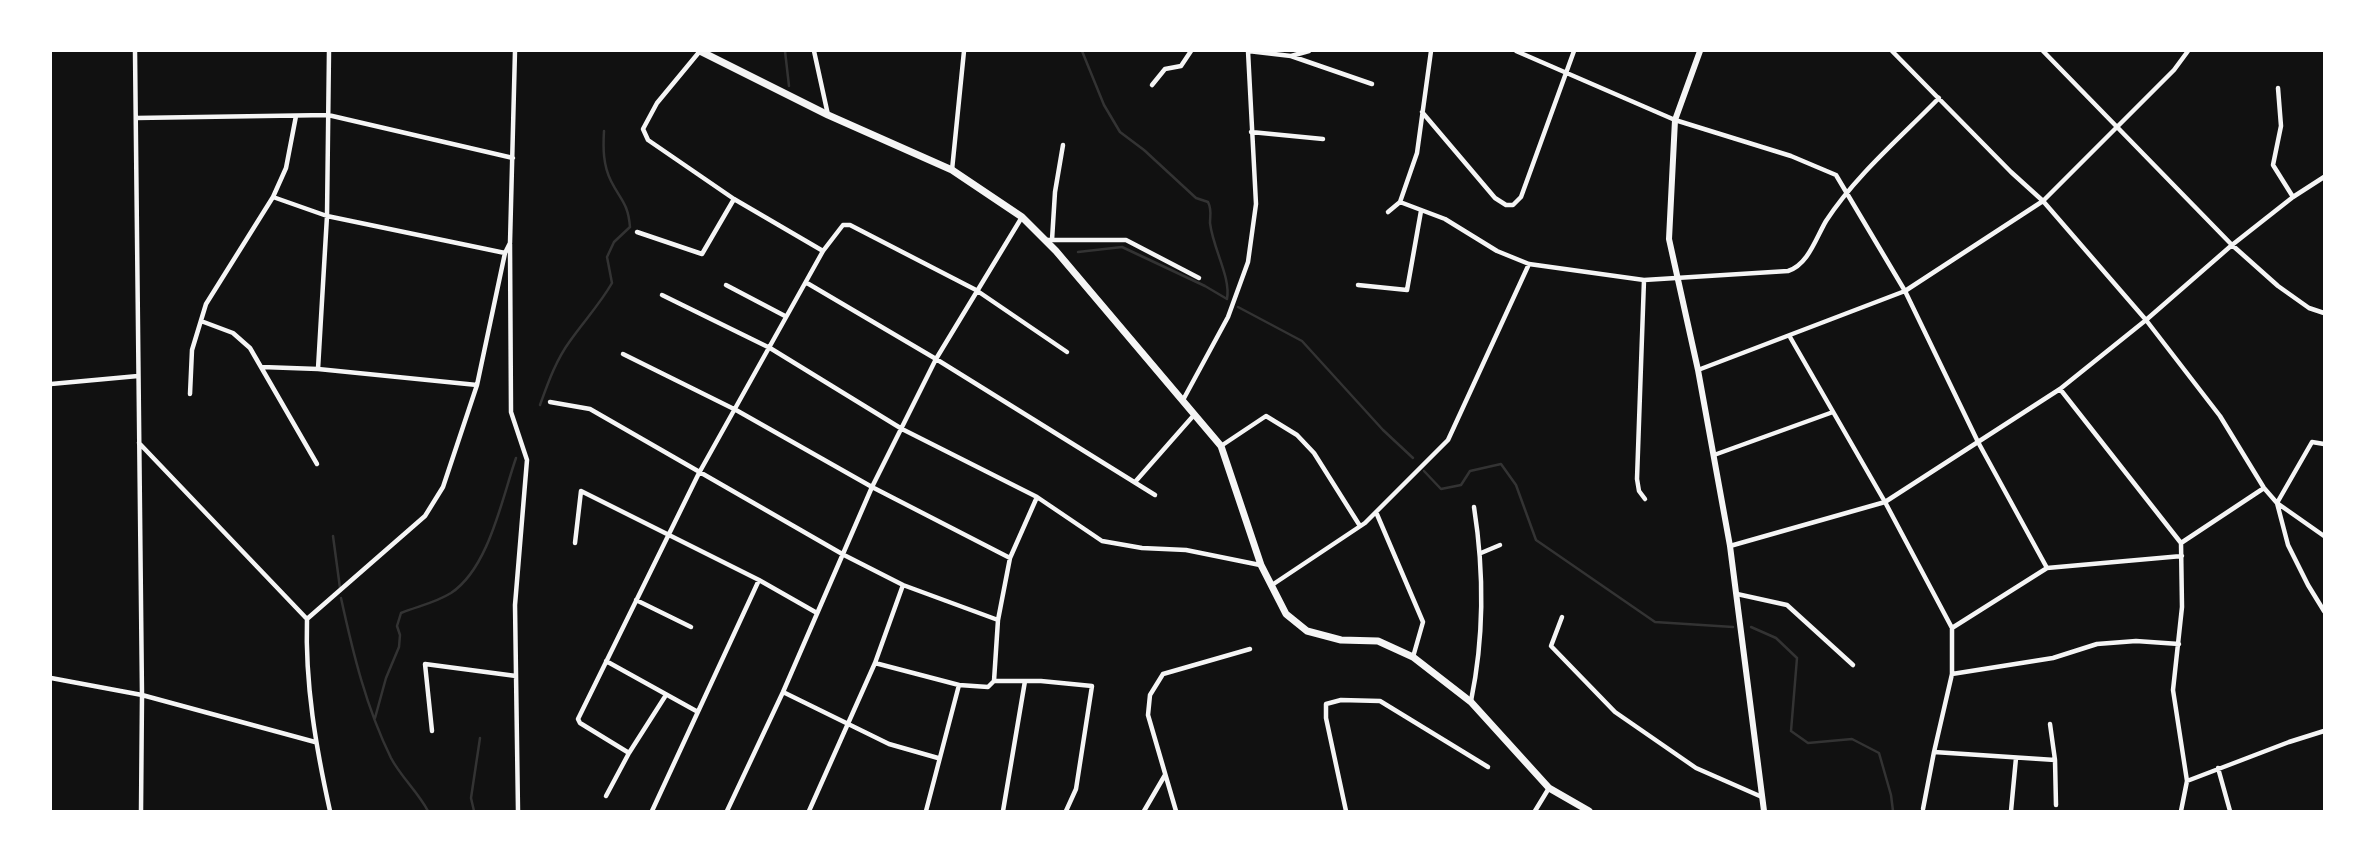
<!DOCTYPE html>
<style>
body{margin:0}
#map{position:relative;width:2375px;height:862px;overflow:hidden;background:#111;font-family:Quicksand,sans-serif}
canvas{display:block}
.frame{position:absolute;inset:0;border:52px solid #fff;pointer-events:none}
</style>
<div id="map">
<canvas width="2375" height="862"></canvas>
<div class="frame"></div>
</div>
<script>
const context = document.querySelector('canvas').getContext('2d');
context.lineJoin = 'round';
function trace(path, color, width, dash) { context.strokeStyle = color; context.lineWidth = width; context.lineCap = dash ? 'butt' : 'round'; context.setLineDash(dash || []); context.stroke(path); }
trace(new Path2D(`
 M 785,51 L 789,86
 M 1078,252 L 1122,247 L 1205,286 L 1227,299 C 1231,277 1213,249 1210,223 C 1210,215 1212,210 1208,202 L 1196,198 L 1144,150 L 1120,132 L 1104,105 L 1082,51
 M 1238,307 L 1302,341 L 1383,430 L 1413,458
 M 540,405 C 548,383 556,360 570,341 C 584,321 600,304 612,283 L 607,257 L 614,242 L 630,227 C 628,203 621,201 611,181 C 603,165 603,148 604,131
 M 1424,471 L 1441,489 L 1461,485 L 1470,471 L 1501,464 L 1516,485 L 1536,540 L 1655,622 L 1733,627
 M 333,536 L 340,588
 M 341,598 C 353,653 366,707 391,758 C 401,777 418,792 428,811
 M 1751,627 L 1776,638 L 1797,658 L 1791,731 L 1808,743 L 1852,739 L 1879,753 L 1891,795 L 1893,811
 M 375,718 L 386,678 L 399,647 L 400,635 L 397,626 L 401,613 C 418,606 435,603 451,593 C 489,568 502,498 516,458
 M 474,811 L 471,798 L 480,738`), '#333', 2.5);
trace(new Path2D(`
 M 135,51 L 142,695 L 141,811
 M 700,51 L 657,103 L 643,129 L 648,140 L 734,199 L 823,251
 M 814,51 L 828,115
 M 1248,51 L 1291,56 L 1309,51
 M 1516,51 L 1675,120 L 1791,156 L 1836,175 L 1905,291 L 1978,442 L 2047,568
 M 1892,51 L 2011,172 L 2043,201 L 2146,320 L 2220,416 L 2264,488 L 2277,503 L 2288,545 L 2308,585 L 2324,611
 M 2043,51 L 2232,245 L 2278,286 L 2309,308 L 2324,313
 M 1291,56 L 1372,84
 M 1152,85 L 1165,69 L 1181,66 L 1191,51
 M 2278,88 L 2281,126 L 2273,165 L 2293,197
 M 1422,112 L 1495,198 L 1506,205 L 1513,205 L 1521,197 L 1574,51
 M 136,118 L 328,115 L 513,158
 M 1251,132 L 1323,139
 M 952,170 L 964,51
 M 273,197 L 327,216 L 505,253
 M 1400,202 L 1445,219 L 1497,251 L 1529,264 L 1644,280 L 1788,271 C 1808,265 1816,238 1826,221 C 1855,176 1902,136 1939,98
 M 1388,212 L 1400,202 L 1417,153 L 1431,51
 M 637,232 L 702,254 L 734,199
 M 1046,240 L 1126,240 L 1199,278
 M 1052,240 L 1055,192 L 1063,145
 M 510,244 L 511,412 L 527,460 L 515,605 L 518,811
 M 1644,280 L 1637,479 L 1639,491 L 1645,499
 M 807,283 L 936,359 L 1155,495
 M 726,285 L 785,316
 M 1358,285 L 1407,290 L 1421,211
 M 662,295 L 770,348 L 902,429 L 1037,497 L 1102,541 L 1142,548 L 1186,550 L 1260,565
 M 201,321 L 233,333 L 250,348 L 317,464
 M 1790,337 L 1885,502 L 1952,628 L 1952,674 L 1934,752 L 2055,760
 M 623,354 L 736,410 L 872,487 L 1010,558
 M 262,367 L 318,369 L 477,385
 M 318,369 L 327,216 L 329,51
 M 1698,370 L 1905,291 L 2043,201 L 2174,70 L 2188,51
 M 51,384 L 138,376
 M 2060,389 L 2181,543 L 2182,607 L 2173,690 L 2187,781 L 2181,811
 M 190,394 L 192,350 L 206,304 L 273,197 L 286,168 L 296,116
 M 1183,400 L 1228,317 L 1248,262 L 1256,204 L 1248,51
 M 550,402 L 590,409 L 844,555 L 903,585 L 998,620
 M 139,443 L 307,619
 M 2324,444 L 2312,442 L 2277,503 L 2324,536
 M 1221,446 L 1266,416 L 1297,435 L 1314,453 L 1360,526
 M 1714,455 L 1833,412
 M 1135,482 L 1194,415
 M 1376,512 L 1423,622 L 1413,657
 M 575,543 L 581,491 L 759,580 L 817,613
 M 2181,543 L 2264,488
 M 1730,546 L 1885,502 L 2060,389 L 2146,320 L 2232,245 L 2293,197 L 2324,177
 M 1481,553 L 1500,545
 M 1272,585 L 1365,523 L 1448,440 L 1529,264
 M 1737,594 L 1787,605 L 1853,665
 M 636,600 L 691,627
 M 1562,617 L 1551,646 L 1615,712 L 1696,768 L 1762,797
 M 1952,628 L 2047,568 L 2182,556
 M 606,661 L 698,712
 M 875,663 L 959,685 L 988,687 L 994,681 L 1041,681 L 1092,686 L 1076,789 L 1066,811
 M 1952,674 L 2053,658 L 2097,644 L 2136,641 L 2179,644
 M 51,678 L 142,695 L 315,742
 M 994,681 L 998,620 L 1010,558 L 1037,497
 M 783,692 L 889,744 L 938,758
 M 1471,701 C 1484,638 1484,571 1474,507
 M 2050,724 L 2055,760 L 2056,805
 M 432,731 L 425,664 L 516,676
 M 629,753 L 580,723 L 578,719 L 699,473 L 823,251 L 843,225 L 850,225 L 976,290 L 1067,352
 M 2218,768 L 2230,811
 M 2187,781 L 2289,742 L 2324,731
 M 606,796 L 629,753 L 666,695
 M 1923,809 L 1934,752
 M 330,811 C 316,748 305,684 307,619 L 425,516 L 443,487 L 477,385 L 505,253 L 510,243 L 515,51
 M 652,811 L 759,580
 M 727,811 L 783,692 L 872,487 L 936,359 L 1022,217
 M 809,811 L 875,663 L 903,585
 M 926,811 L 959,685
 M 1003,811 L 1025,681
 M 1144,811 L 1165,775
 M 1176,811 L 1148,715 L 1150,695 L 1163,674 L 1250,649
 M 1346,811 L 1326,718 L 1326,704 L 1341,700 L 1380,701 L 1488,767
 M 1535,811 L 1549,788
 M 2011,811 L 2016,758`), '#f5f5f5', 4.5);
trace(new Path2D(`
 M 1700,51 L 1675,120 L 1669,239 L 1698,370 L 1730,546 L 1764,811`), '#f5f5f5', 6);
trace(new Path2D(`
 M 700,51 L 828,115 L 952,170 L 1022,217 L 1056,251 L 1221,446 L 1261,565 L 1286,614 L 1307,631 L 1341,640 L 1378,641 L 1413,657 L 1471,702 L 1549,788 L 1589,811`), '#f5f5f5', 7);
</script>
